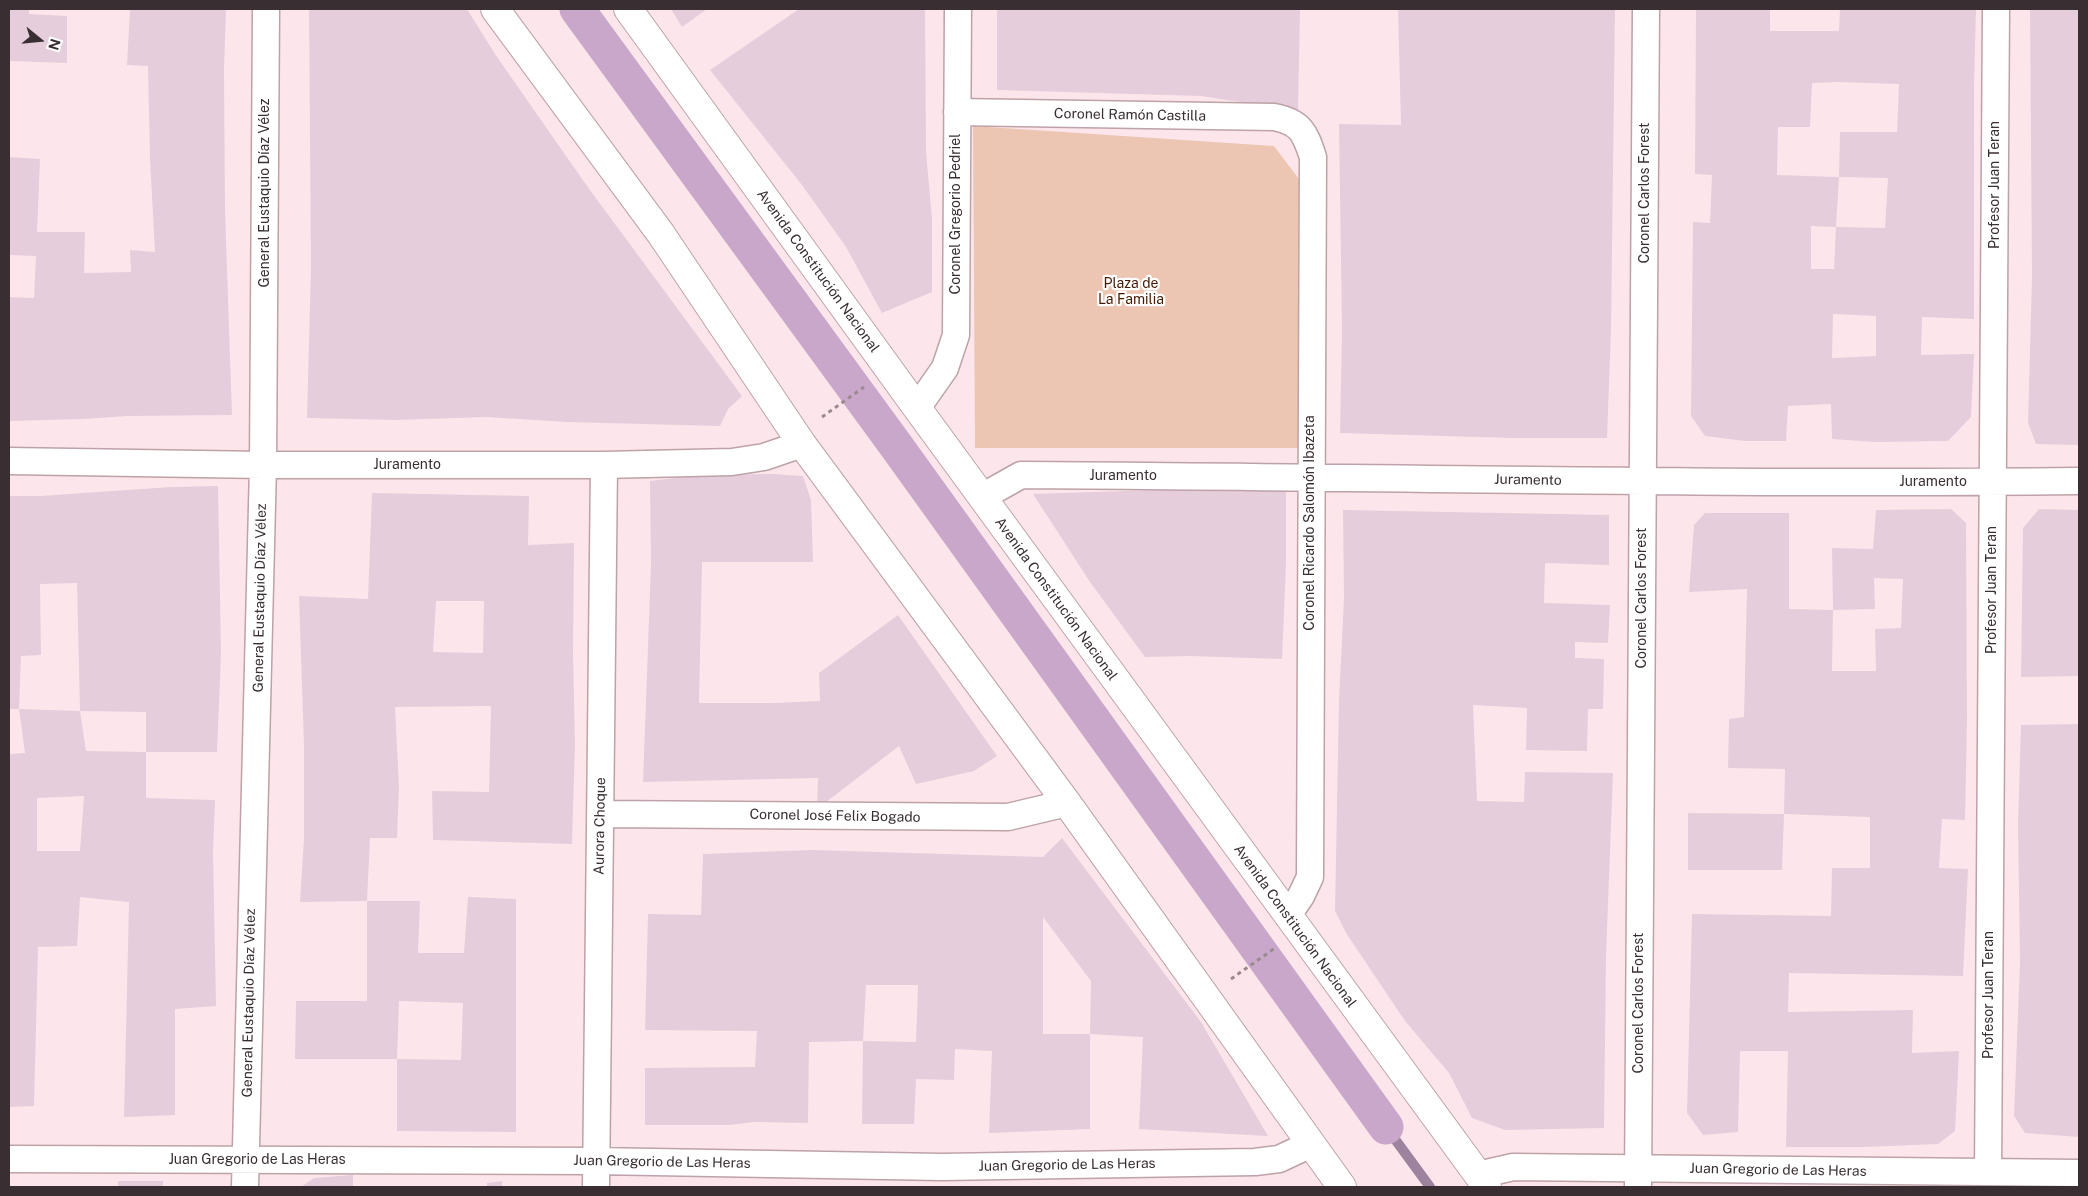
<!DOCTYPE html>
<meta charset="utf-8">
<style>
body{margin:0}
#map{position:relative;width:2088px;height:1196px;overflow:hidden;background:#fde6eb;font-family:"Public Sans",sans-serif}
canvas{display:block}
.frame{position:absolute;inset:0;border:10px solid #392e31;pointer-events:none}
.north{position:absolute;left:15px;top:15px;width:50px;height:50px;-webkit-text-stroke:4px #fff;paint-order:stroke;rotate:107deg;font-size:14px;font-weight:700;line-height:20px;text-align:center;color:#392e31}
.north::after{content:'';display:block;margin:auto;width:18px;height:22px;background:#392e31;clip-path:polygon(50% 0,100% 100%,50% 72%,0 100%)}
</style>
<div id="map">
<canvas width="2088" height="1196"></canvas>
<div class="frame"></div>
<div class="north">N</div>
</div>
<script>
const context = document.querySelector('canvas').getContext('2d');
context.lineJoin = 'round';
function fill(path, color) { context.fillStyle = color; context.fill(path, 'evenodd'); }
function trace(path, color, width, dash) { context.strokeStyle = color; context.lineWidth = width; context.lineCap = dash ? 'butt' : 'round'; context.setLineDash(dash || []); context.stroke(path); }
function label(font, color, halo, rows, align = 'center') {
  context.font = font + ' "Public Sans",sans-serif'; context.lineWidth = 4.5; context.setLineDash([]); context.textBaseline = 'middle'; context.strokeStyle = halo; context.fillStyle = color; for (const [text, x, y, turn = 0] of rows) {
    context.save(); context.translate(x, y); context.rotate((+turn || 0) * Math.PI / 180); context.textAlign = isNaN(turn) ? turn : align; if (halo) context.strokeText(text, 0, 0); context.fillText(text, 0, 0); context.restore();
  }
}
fill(new Path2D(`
 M 973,126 L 1274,146 L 1299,179 L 1298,448 L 975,448 Z`), '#edc5b3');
trace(new Path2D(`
 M 1386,1127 L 1430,1187`), '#9d839d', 10);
trace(new Path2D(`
 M 577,9 L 897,447 L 1386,1127`), '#c8a7cb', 35);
fill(new Path2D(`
 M 9,9 L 29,9 L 29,14 L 67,16 L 67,63 L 9,61 Z
 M 130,9 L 226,9 L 224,69 L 225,210 L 232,415 L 128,416 L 84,419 L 9,421 L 9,297 L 34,298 L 36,256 L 9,255 L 9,157 L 40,159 L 37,232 L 85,232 L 84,273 L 131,272 L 130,250 L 155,252 L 150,159 L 148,66 L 127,65 Z
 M 309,9 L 467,9 L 495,54 L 587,186 L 742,396 L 728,409 L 720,426 L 567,422 L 486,417 L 396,420 L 307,418 L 311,267 Z
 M 671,9 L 707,9 L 682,27 Z
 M 799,9 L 925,9 L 926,151 L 932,219 L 932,292 L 882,313 L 846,247 L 802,185 L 710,70 Z
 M 997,9 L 1300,9 L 1298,111 L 1201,96 L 997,90 Z
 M 1398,9 L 1615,9 L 1611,330 L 1607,438 L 1513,438 L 1340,433 L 1342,331 L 1339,124 L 1401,125 Z
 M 1696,9 L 1770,9 L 1770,31 L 1839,31 L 1840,9 L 1976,9 L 1974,85 L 1974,319 L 1922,317 L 1921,355 L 1974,354 L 1971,417 L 1948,441 L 1876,442 L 1832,439 L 1831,404 L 1788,406 L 1786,441 L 1745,441 L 1705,436 L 1691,416 L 1693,222 L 1710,223 L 1712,175 L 1695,174 ZM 1837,82 L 1899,84 L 1897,132 L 1840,132 L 1839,177 L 1888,178 L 1885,228 L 1836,227 L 1834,269 L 1811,269 L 1811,226 L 1836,227 L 1839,177 L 1777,175 L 1778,127 L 1810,127 L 1812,83 ZM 1833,314 L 1876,316 L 1876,356 L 1832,358 Z
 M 2030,9 L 2079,9 L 2079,445 L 2036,444 L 2028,423 L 2032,277 Z
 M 772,474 L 803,476 L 811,500 L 813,562 L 702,562 L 699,703 L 774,703 L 820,701 L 819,673 L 898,615 L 997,756 L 974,771 L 916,784 L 899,746 L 817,809 L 818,778 L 643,782 L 651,565 L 650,481 L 700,475 Z
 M 218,486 L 221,654 L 217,752 L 146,752 L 146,712 L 80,711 L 86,751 L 146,752 L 146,798 L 215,800 L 213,852 L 216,1006 L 175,1009 L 175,1115 L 124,1117 L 129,902 L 80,897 L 77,946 L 38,947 L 34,1106 L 9,1107 L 9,754 L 25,753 L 19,709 L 9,709 L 9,496 L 40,496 L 171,487 ZM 77,583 L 80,711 L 19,709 L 21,656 L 41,655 L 40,584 ZM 84,796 L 80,851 L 37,851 L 37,798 Z
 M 1187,489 L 1286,489 L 1286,565 L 1282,659 L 1190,656 L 1145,657 L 1090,582 L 1033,494 Z
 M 372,493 L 529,496 L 528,545 L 574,543 L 573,654 L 575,743 L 572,844 L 433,840 L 432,791 L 489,792 L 491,706 L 395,707 L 399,787 L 397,838 L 370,838 L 367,901 L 420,901 L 418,953 L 464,953 L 468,897 L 516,899 L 516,1132 L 397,1131 L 397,1059 L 461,1060 L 463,1003 L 399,1001 L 397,1059 L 295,1059 L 296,1001 L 367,1001 L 367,901 L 300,902 L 304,839 L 304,746 L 299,596 L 368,599 ZM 436,601 L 484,601 L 483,653 L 433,652 Z
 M 1951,509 L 1966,523 L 1967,720 L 1965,820 L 1942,819 L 1939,868 L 1968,869 L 1963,976 L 1789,973 L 1788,1012 L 1913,1010 L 1912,1053 L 1959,1051 L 1955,1131 L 1938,1144 L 1865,1147 L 1786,1147 L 1788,1051 L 1740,1051 L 1738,1132 L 1703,1135 L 1687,1113 L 1692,914 L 1831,916 L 1832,868 L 1870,868 L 1870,817 L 1784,814 L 1785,769 L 1728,768 L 1729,719 L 1744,717 L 1747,589 L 1689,592 L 1694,525 L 1705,513 L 1789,513 L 1789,609 L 1833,610 L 1832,671 L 1876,671 L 1875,629 L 1901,628 L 1903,579 L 1874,578 L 1875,609 L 1833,610 L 1832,548 L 1873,549 L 1876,510 Z
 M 2039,509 L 2079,510 L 2079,676 L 2021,677 L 2023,528 Z
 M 1343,510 L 1609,515 L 1609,565 L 1545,563 L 1544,603 L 1610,605 L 1608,643 L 1575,642 L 1575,658 L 1604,659 L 1603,709 L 1588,709 L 1587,751 L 1526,750 L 1527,708 L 1473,705 L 1477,801 L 1524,802 L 1525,772 L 1613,773 L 1606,956 L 1604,1128 L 1505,1130 L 1472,1118 L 1449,1073 L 1405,1021 L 1346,933 L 1335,911 L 1339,700 L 1344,598 Z
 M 2079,724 L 2079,1137 L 2025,1133 L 2014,1116 L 2020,962 L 2018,825 L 2021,725 Z
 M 1688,813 L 1784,814 L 1782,870 L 1688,870 Z
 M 1062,838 L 1201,1022 L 1268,1136 L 1139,1129 L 1143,1037 L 1090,1034 L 1090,1129 L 989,1133 L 992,1051 L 955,1049 L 954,1080 L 916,1079 L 914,1124 L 862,1124 L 863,1041 L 916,1042 L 918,985 L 866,985 L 863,1041 L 809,1042 L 808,1123 L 754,1122 L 729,1125 L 645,1125 L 645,1068 L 755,1067 L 757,1031 L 645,1030 L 648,914 L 701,915 L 703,854 L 812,850 L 1043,857 ZM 1043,917 L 1091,981 L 1090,1034 L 1043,1034 Z
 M 353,1175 L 353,1187 L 301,1187 L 314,1178 Z
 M 118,1181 L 163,1181 L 163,1187 L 118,1187 Z
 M 502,1181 L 502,1187 L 487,1187 L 487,1183 Z`), '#e6cddb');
const street = new Path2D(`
 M 957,112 L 1274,117 C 1301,122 1305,133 1313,157 L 1310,877 L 1301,896 L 1288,915
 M 917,408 L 945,368 L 956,335 L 958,9
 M 9,461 L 263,465 L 604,465 L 732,462 L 764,457 L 802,444
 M 982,497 L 1021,475 C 1374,477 1726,485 2079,481
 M 600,814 L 1008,817 L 1067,803
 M 9,1159 L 596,1161 L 942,1167 L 1255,1162 L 1279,1159 L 1311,1144
 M 1988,1172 L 1996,9
 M 1478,1175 L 1513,1167 L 2079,1173
 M 245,1187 L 263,465 L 266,9
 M 596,1187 L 604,465
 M 1638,1187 L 1646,9`);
const secondary = new Path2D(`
 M 495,9 L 661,234 L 802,444 L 1067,803 L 1342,1187
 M 628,9 L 917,408 L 1487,1187`);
trace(street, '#bda2a7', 29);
trace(secondary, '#bda2a7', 30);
trace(new Path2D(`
 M 822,417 L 864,387
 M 1231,979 L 1275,948`), '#9a898d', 3, [4, 4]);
trace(street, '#fff', 26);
trace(secondary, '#fff', 28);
label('14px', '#392e31', '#fff', [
 ["Coronel Ramón Castilla",1130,115,1],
 ["Profesor Juan Teran",1995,185,-90],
 ["General Eustaquio Díaz Vélez",265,193,-90],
 ["Coronel Carlos Forest",1645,193,-90],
 ["Coronel Gregorio Pedriel",956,214,-90],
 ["Avenida Constitución Nacional",818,271,54],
 ["Juramento",407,465],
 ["Juramento",1123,476],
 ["Juramento",1528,480,1],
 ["Juramento",1933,482],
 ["Coronel Ricardo Salomón Ibazeta",1310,523,-90],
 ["Profesor Juan Teran",1992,590,-90],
 ["General Eustaquio Díaz Vélez",260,598,-89],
 ["Coronel Carlos Forest",1642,598,-90],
 ["Avenida Constitución Nacional",1056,599,54],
 ["Coronel José Felix Bogado",835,816,1],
 ["Aurora Choque",600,826,-89],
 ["Avenida Constitución Nacional",1295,926,54],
 ["Profesor Juan Teran",1989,995,-90],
 ["General Eustaquio Díaz Vélez",249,1003,-89],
 ["Coronel Carlos Forest",1639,1003,-90],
 ["Juan Gregorio de Las Heras",257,1160],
 ["Juan Gregorio de Las Heras",662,1162,1],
 ["Juan Gregorio de Las Heras",1067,1165,-1],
 ["Juan Gregorio de Las Heras",1778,1170,1]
]);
label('14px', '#451a04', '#fff', [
 ["Plaza de",1131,284],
 ["La Familia",1131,300]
]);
</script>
